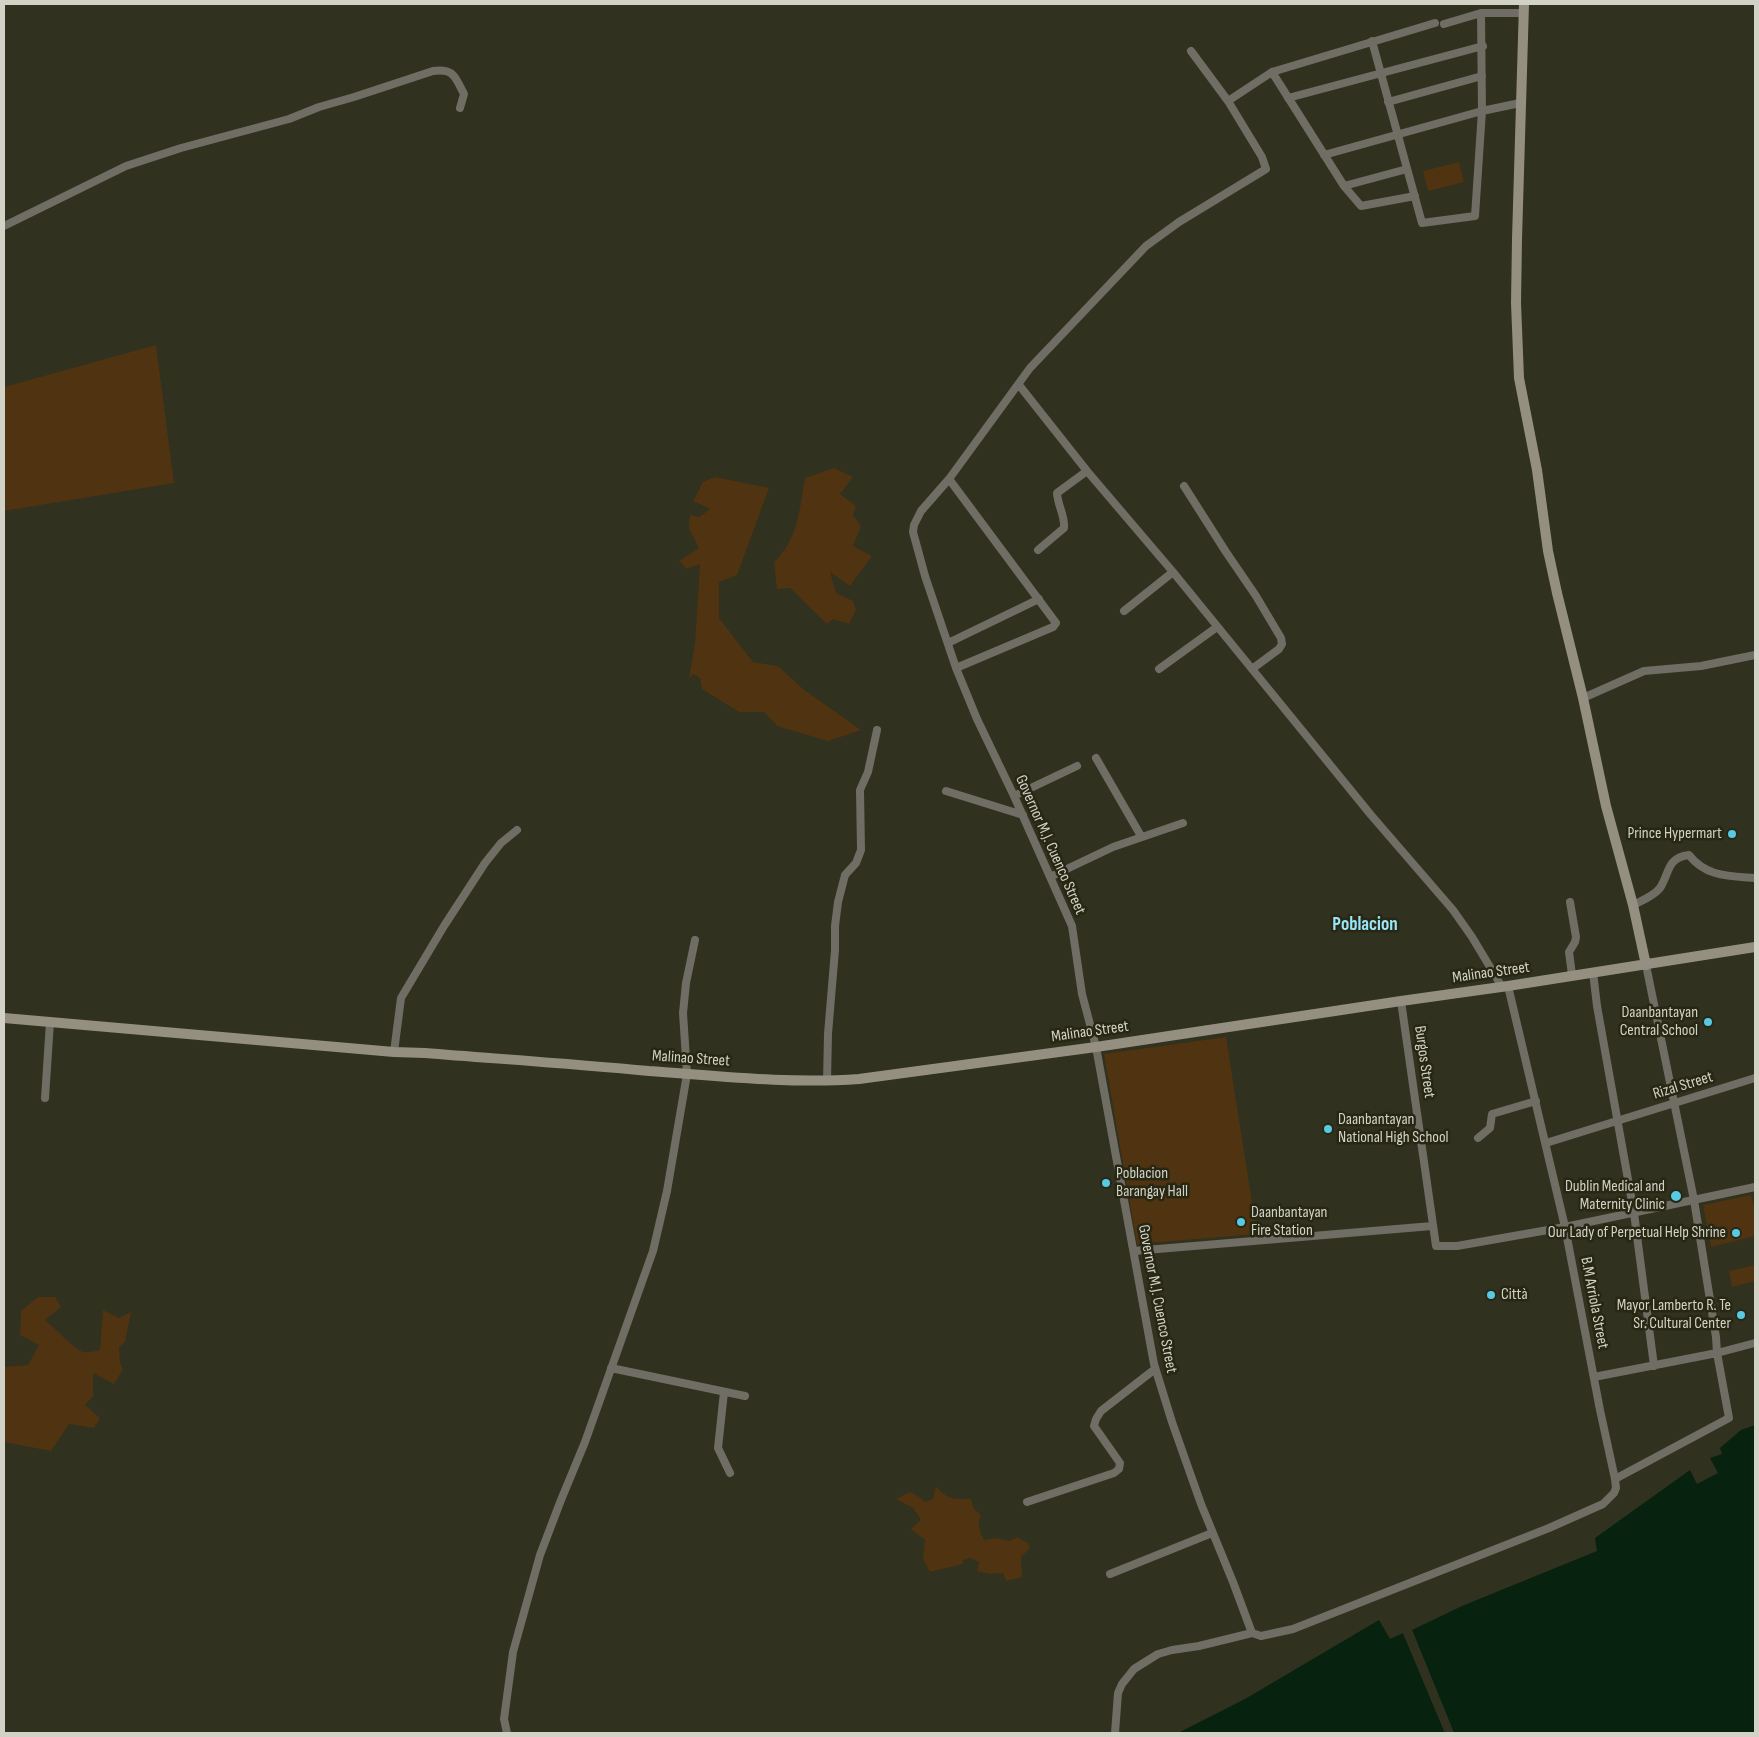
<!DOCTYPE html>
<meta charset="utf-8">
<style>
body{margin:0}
#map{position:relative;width:1759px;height:1737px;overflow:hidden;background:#30311e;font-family:"Sofia Sans Condensed",sans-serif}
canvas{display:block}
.frame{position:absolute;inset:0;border:5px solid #d2d2c7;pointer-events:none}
</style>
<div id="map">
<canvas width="1759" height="1737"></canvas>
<div class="frame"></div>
</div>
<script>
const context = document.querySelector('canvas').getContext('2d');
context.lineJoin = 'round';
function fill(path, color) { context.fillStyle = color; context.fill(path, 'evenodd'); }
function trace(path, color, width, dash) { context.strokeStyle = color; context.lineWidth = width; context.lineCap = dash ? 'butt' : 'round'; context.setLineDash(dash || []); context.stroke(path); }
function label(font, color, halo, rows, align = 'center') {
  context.font = font + ' "Sofia Sans Condensed",sans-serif'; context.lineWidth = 5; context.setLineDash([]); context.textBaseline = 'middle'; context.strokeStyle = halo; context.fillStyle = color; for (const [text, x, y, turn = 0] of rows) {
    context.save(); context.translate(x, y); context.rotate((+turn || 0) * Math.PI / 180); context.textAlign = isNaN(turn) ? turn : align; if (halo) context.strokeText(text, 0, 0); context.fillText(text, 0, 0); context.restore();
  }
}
fill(new Path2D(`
 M 1459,162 L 1464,182 L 1428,191 L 1423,171 Z
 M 156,345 L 174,483 L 4,511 L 4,387 Z
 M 834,468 L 853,477 L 840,494 L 856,506 L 853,515 L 861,526 L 853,546 L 872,556 L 850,586 L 830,572 L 836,593 L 853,601 L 856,610 L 849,624 L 833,619 L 827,624 L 790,588 L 777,589 L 774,562 C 799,538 799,510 805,478 Z
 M 714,477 L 769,488 L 737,575 L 719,582 L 719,618 L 753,662 L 778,666 L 803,689 L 861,730 L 828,741 L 777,726 L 764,712 L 739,712 L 702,689 L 700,678 L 693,674 L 689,679 L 695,643 L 700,564 L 687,569 L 679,561 L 699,548 L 689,528 L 690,515 L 699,517 L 710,509 L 693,501 L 703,482 Z
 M 1226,1037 L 1257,1234 L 1137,1244 L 1104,1054 Z
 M 1751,1195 L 1755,1211 L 1755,1236 L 1711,1247 L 1703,1205 Z
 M 1755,1265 L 1755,1281 L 1732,1287 L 1729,1271 Z
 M 38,1297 L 55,1297 L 61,1307 L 45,1320 C 55,1328 73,1348 83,1352 C 88,1353 95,1351 100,1350 L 103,1310 L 119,1318 L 131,1312 L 125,1342 L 119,1347 L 120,1363 L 123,1369 L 114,1384 L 93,1373 L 93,1396 L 85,1405 L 100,1418 L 94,1428 L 69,1424 L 51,1451 L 4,1442 L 4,1367 L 28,1365 L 39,1345 L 20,1335 L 21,1311 Z
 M 936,1486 C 947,1500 954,1499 971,1499 L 974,1509 L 981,1515 C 977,1525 979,1530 984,1540 L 996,1538 L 1010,1541 L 1017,1537 L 1028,1543 L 1030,1548 L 1021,1557 L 1022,1577 L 1006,1581 L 1003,1573 L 989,1574 L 977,1571 L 979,1562 L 970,1558 L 963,1560 L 963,1564 L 930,1572 L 923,1559 L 925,1540 L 911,1529 L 921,1520 L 913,1508 L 896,1499 L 910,1492 L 921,1498 L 925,1502 L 933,1499 Z`), '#503311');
fill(new Path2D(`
 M 1755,1425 L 1755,1733 L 1454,1733 L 1412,1630 L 1462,1606 L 1597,1551 L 1595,1538 L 1690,1470 L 1697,1484 L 1718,1473 L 1710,1458 L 1722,1454 L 1720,1448 L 1741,1430 Z
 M 1379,1620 L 1390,1639 L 1403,1633 L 1445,1733 L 1178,1733 L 1245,1699 Z`), '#072310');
fill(new Path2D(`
 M 1412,1630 L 1454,1733 L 1452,1733 L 1409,1631 Z
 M 1406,1632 L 1447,1732 L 1447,1733 L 1445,1733 L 1403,1633 Z`), '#30311e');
trace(new Path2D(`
 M 1444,24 L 1481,13 L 1523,13
 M 1372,41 L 1422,223 L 1475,216 L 1482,111 L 1481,13
 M 1272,72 L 1344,186 L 1361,206 L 1415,196
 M 1288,98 L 1483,46
 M 1228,101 L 1272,72 L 1435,23
 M 1388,102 L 1482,76
 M 1324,155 L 1482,111 L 1520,103
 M 1344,186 L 1407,169
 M 4,226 L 126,166 L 181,148 L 289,119 L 319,107 L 354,97 L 433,71 C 454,68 455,77 464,94 L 460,108
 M 1019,385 L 1087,471 L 1173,572 L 1371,815 L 1453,910 L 1472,937 L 1502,987
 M 949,479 L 1056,623 L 1053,627 L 956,668
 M 1184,486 L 1226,552 L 1256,596 L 1281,638 L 1282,644 L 1279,649 L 1252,669
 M 1038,550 L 1064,528 C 1065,515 1058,507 1057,493 L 1087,471
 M 1124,611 L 1173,572
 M 948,643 L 1039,599
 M 1159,669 L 1217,627
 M 1583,698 L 1644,671 L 1701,666 L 1755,655
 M 1096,758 L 1141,836
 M 946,791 L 1023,815
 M 1014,796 L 1077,766
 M 1050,877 L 1113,847 L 1183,823
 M 1570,902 L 1576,937 L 1575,942 L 1569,952 L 1572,975
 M 1633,905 C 1641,901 1654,896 1660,888 C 1670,873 1666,858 1689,855 C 1706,877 1729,876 1755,878
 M 1593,972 L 1597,1006 L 1634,1213 L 1654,1366
 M 1401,1001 L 1436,1246 L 1457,1246 L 1565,1227 L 1755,1187
 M 394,1052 L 401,998 L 444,926 L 485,863 L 501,843 L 517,830
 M 827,1081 L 828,1034 L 835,950 L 835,926 L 838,902 L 845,875 L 856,863 L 861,850 L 860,790 L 868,772 L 877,730
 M 45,1098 L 50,1022
 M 1478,1138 L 1490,1128 L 1492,1114 L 1536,1101
 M 1546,1143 L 1755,1078
 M 1134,1251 L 1432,1226
 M 611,1368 L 745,1396
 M 1594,1377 L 1717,1353 L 1755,1343
 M 724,1392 L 718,1448 L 730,1473
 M 1615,1479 L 1729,1418 L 1717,1353 L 1716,1337 L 1694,1200 L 1646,965
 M 1027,1502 L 1114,1473 L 1119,1469 L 1120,1463 L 1094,1426 L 1096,1419 L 1101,1411 L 1155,1369
 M 1110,1574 L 1212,1533
 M 1252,1633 L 1261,1636 L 1293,1629 L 1549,1528 L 1603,1504 L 1614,1493 L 1616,1488 L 1615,1479 L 1600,1410 L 1565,1227 L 1508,986
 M 507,1733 L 504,1719 L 513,1652 L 540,1555 L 561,1500 L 585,1442 L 653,1251 L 667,1191 L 687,1074 L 683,1013 L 686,983 L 695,940
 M 1115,1733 L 1118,1693 L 1122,1684 L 1134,1669 L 1158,1654 L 1172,1650 L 1199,1646 L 1252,1633 L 1233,1582 L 1201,1504 L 1172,1422 L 1154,1364 L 1096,1047 L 1082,994 L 1072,926 L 1014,796 L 977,719 L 956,668 L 925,576 L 913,532 L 914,525 L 921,511 L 949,479 L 1030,368 L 1146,246 L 1179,222 L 1266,169 L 1262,157 L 1228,101 L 1191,51`), '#706d64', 8);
trace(new Path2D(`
 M 1524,4 L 1517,239 L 1516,303 L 1519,378 L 1537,470 L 1548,551 L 1557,593 L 1583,698 L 1606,806 L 1633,905 L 1646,965
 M 4,1018 L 394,1052 L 425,1053 C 500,1059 575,1064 649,1071 C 719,1076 789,1084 859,1079 L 1096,1047 L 1401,1001 L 1508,986 L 1755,947`), '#958f81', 10);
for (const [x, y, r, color] of [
 [1732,834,5,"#57c9e2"],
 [1708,1022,5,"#57c9e2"],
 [1328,1129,5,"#57c9e2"],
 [1106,1183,5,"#57c9e2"],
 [1676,1196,6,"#57c9e2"],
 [1241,1222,5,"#57c9e2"],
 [1736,1233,5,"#57c9e2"],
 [1491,1295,5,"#57c9e2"],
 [1741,1315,5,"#57c9e2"]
]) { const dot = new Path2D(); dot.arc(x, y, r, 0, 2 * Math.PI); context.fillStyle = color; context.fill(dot); trace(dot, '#272714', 2); }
label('16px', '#d2d2c7', '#272714', [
 ["Prince Hypermart",1722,834],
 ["Daanbantayan",1698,1013],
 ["Central School",1698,1031],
 ["Daanbantayan",1338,1120,"left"],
 ["National High School",1338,1138,"left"],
 ["Poblacion",1116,1174,"left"],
 ["Barangay Hall",1116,1192,"left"],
 ["Dublin Medical and",1665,1187],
 ["Maternity Clinic",1665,1205],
 ["Daanbantayan",1251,1213,"left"],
 ["Fire Station",1251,1231,"left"],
 ["Our Lady of Perpetual Help Shrine",1726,1233],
 ["Città",1501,1295,"left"],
 ["Mayor Lamberto R. Te",1731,1306],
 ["Sr. Cultural Center",1731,1324]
], 'right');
label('16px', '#d2d2c7', '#272714', [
 ["Governor M.J. Cuenco Street",1050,845,66],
 ["Malinao Street",1491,973,-8],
 ["Malinao Street",1090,1032,-8],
 ["Malinao Street",691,1059,4],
 ["Burgos Street",1424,1062,82],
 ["Rizal Street",1683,1086,-17],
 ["Governor M.J. Cuenco Street",1157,1299,79],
 ["B.M Arriola Street",1594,1303,79]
]);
label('bold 19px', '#98e5f8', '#272714', [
 ["Poblacion",1365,925]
]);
</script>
